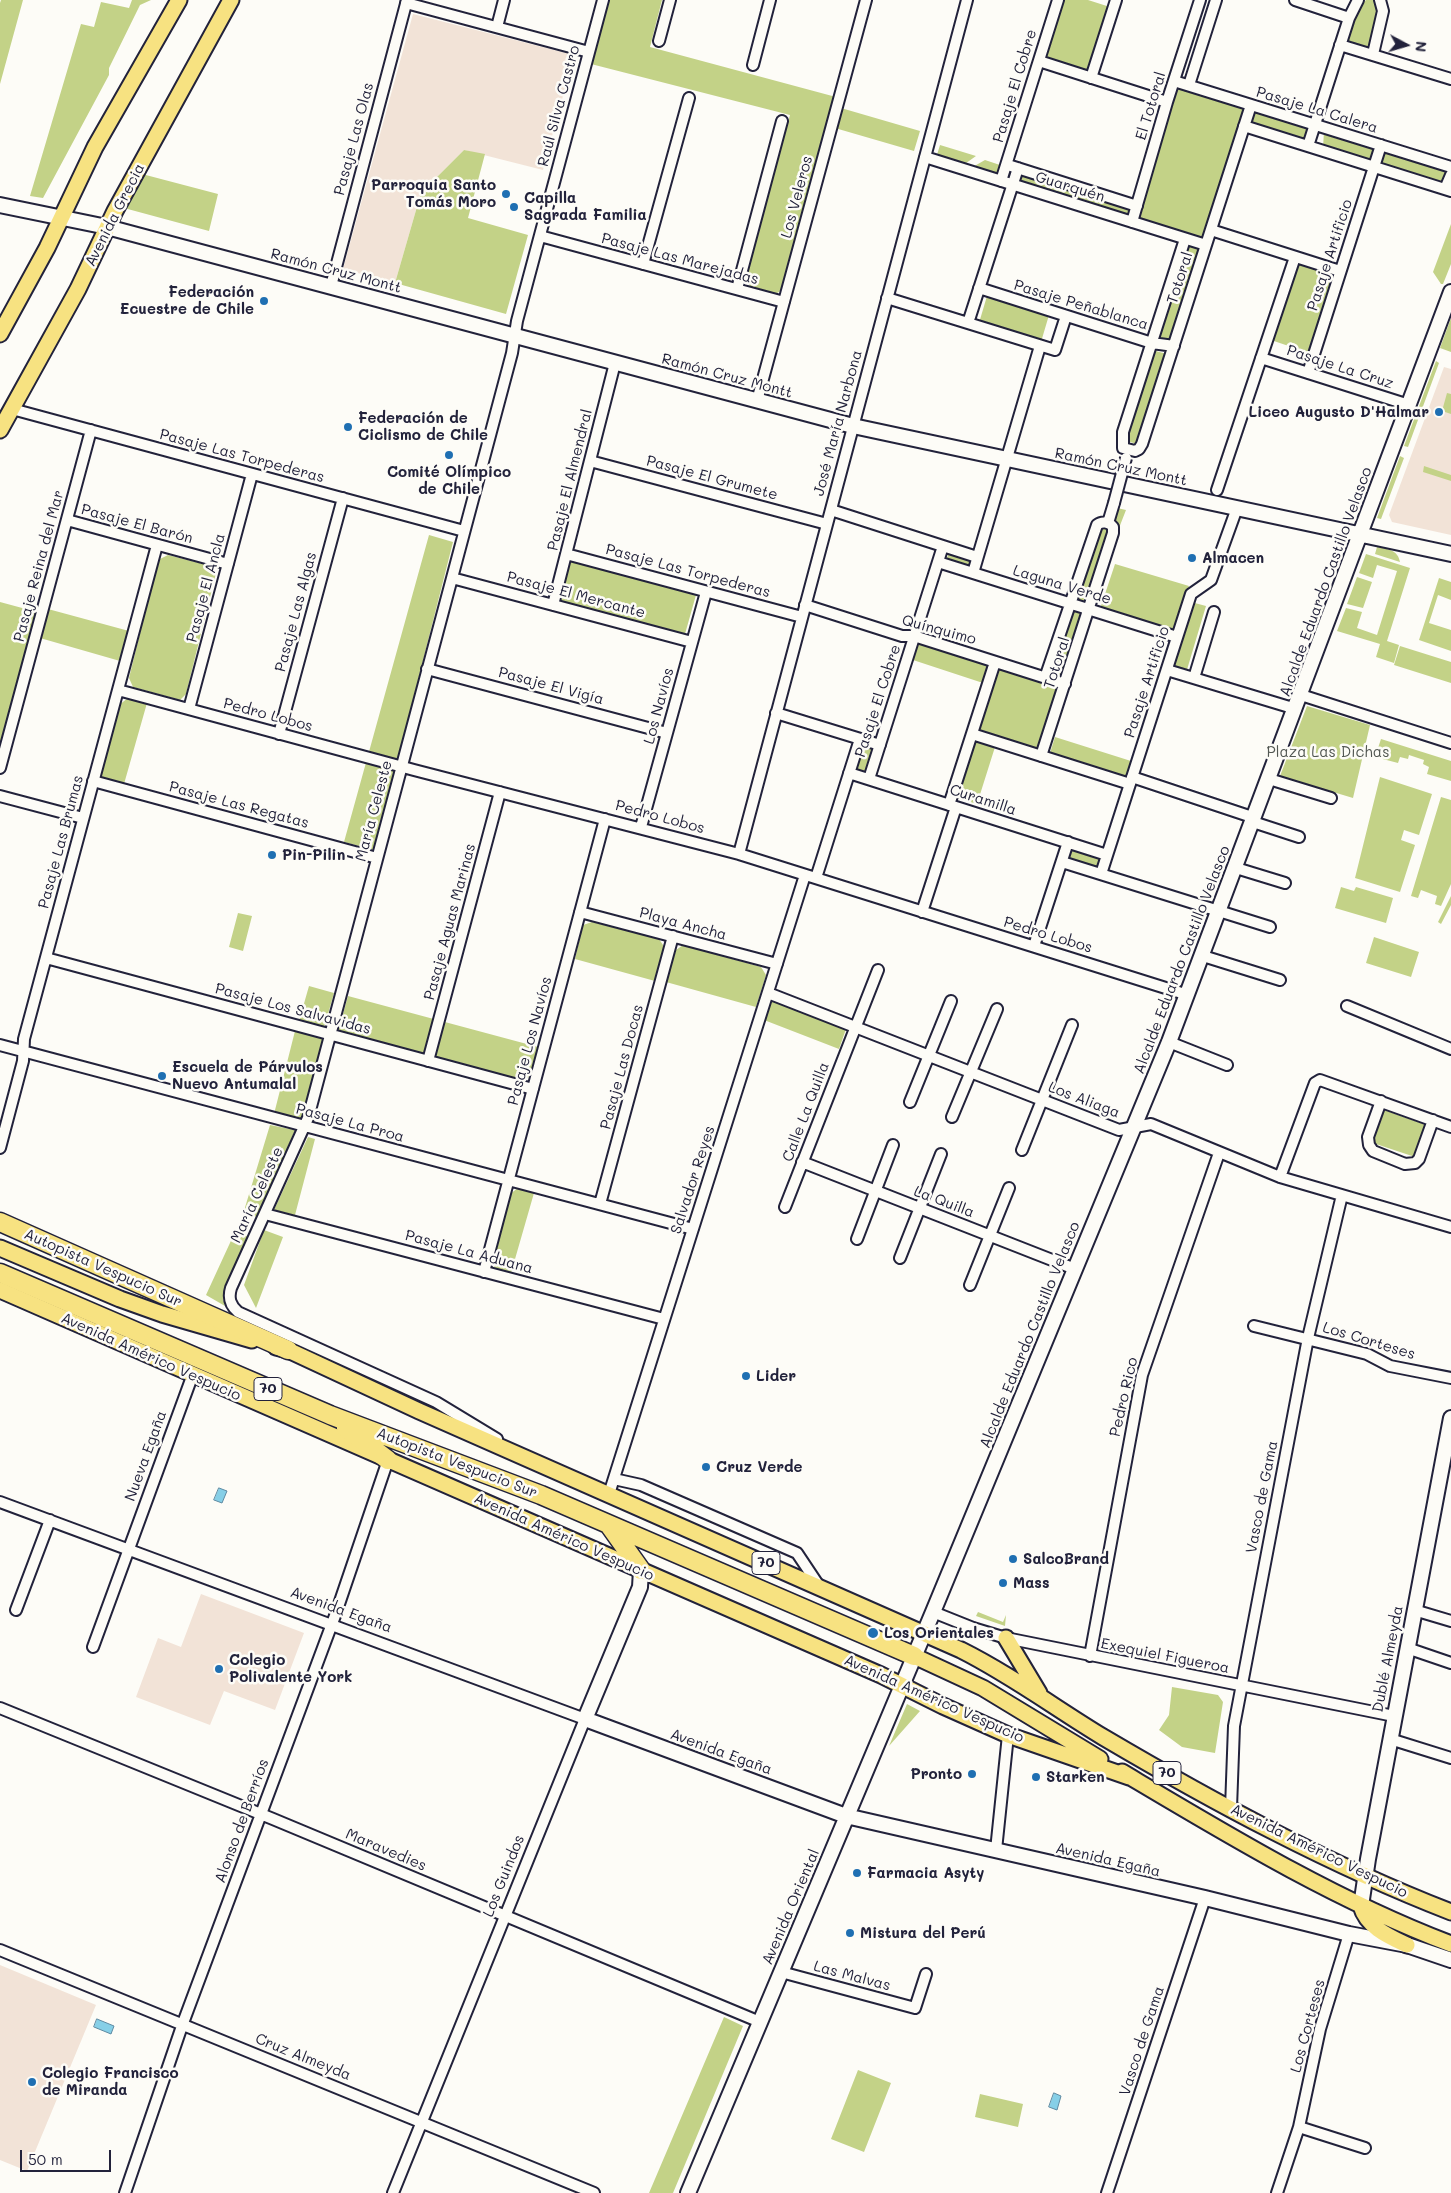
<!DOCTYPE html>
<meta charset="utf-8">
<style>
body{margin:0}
#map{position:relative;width:1451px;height:2193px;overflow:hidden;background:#fdfcf7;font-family:Mali,sans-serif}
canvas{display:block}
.north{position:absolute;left:1381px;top:20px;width:50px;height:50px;-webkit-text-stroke:4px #fdfcf7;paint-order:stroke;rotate:96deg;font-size:14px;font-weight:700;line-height:20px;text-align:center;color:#22223b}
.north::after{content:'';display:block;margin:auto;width:18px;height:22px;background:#22223b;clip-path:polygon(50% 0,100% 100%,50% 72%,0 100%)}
.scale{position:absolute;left:20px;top:2150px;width:91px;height:22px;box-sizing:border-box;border:2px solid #22223b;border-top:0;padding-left:6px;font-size:15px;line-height:18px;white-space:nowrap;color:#22223b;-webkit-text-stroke:4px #fdfcf7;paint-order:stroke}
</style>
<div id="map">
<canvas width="1451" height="2193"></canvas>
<div class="north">N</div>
<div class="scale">50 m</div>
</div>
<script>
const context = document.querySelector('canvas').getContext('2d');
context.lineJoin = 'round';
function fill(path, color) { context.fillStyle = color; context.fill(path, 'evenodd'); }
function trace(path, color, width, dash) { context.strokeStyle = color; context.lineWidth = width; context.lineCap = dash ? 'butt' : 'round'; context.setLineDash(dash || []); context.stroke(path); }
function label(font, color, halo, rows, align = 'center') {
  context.font = font + ' Mali,sans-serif'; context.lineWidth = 5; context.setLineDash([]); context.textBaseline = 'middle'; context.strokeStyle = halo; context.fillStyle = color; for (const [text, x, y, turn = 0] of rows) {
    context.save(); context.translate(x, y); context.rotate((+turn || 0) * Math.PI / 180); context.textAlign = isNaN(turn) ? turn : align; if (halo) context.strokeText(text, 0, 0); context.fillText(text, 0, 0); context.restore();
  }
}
fill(new Path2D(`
 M 413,14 L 574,55 L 543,170 L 464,150 L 421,193 L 395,283 L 343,269 Z
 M 1444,367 L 1451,369 L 1451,535 L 1392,522 L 1389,515 Z
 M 201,1594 L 304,1633 L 275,1710 L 224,1691 L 210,1725 L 136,1697 L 158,1638 L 181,1647 Z
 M 0,1965 L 96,2005 L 27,2171 L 0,2160 Z`), '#f2e3d7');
fill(new Path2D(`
 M 1,0 L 23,0 L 0,84 L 0,3 Z
 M 132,0 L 151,0 L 140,5 L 109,68 L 109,75 L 43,198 L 30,196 L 81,24 L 94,27 L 101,2 L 129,8 Z
 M 608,0 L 662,0 L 650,47 L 836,97 L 841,108 L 920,131 L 914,151 L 828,126 L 782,290 L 774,295 L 752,290 L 746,279 L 790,115 L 591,64 Z
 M 1063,0 L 1088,0 L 1110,7 L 1090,73 L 1044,58 Z
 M 1366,0 L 1376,0 L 1379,13 L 1370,49 L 1346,41 L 1360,6 Z
 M 1177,86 L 1246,107 L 1204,241 L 1137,221 Z
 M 1255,110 L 1315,128 L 1313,145 L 1250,125 Z
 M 1324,131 L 1376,148 L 1371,163 L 1323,148 Z
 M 940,145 L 976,156 L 962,166 L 936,158 Z
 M 1384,148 L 1450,170 L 1444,187 L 1378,167 Z
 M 464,150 L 485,154 L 468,218 L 528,235 L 506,314 L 395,283 L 421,193 Z
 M 985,160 L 1003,166 L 1000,176 L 971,168 Z
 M 1019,173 L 1131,208 L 1128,215 L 1017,180 Z
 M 142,174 L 218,194 L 209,231 L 124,208 Z
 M 1451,224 L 1451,264 L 1443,284 L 1441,284 L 1433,272 Z
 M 1187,244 L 1202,248 L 1174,335 L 1167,340 L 1158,339 Z
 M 1297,260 L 1337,273 L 1312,354 L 1271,340 Z
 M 987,296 L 1049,315 L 1041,342 L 979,323 Z
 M 1451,318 L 1451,352 L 1440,348 Z
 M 1152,350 L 1167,354 L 1139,445 L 1125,440 Z
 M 1436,361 L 1439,363 L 1408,447 L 1404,446 Z
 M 1447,393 L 1451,394 L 1451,414 L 1442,411 Z
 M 1400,456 L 1404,458 L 1381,519 L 1377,518 Z
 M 1424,466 L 1451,475 L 1451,481 L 1423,472 Z
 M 1108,506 L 1126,510 L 1089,605 L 1075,601 Z
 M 429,535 L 453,542 L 375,850 L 344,842 Z
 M 1377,547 C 1388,549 1398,550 1400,562 L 1375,554 Z
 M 949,552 L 973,560 L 970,569 L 946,561 Z
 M 1366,554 L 1410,568 L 1387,641 L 1399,645 L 1394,663 L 1376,657 L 1380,644 L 1337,631 L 1346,608 L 1362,612 L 1357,628 L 1377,635 L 1397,571 L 1377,565 L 1373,578 L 1359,573 Z
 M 168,555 L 211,566 L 216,573 L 186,694 L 180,700 L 133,687 L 129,678 L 158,560 Z
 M 569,561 L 696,595 L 685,634 L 559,600 Z
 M 1115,564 L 1189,586 L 1174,632 L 1100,609 Z
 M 1357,577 L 1372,582 L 1363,608 L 1347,604 Z
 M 1439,578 L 1451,582 L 1451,600 L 1438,595 L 1429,623 L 1451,630 L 1451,651 L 1419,640 Z
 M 0,602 L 37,612 L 0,748 Z
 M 1191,602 L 1206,606 L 1186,673 L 1169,668 Z
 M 48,609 L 129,631 L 120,661 L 40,638 Z
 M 1072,609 L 1092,614 L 1070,679 L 1053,673 Z
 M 919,642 L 989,665 L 983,683 L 913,660 Z
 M 1400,646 L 1451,662 L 1451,683 L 1394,665 Z
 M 997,665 L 1063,687 L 1041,751 L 976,732 Z
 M 128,698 L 147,703 L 124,784 L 99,777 L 119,705 Z
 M 1307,706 L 1370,725 L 1353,798 L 1280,776 Z
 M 1055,737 L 1131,761 L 1126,776 L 1050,753 Z
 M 1381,739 L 1451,761 L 1451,781 L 1427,774 L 1429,767 L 1423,764 L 1424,760 L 1409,755 L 1408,759 L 1400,757 L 1398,763 L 1375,757 Z
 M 976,741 L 995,747 L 977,804 L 958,798 Z
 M 862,745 L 874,748 L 866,774 L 854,771 Z
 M 1380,777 L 1432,794 L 1419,835 L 1404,830 L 1401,840 L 1415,845 L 1400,892 L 1355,878 Z
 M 1441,797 L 1451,800 L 1451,884 L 1441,906 L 1435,904 L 1437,896 L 1421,890 L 1418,898 L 1411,896 Z
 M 1071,846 L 1102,856 L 1098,870 L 1067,861 Z
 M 1341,887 L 1354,891 L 1356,887 L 1393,898 L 1386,923 L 1335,908 Z
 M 1451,896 L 1451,905 L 1441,924 L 1438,922 Z
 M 238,913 L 252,916 L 243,951 L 229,947 Z
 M 592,922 L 659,939 L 665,948 L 655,981 L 575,959 L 583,925 Z
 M 1374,937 L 1419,952 L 1411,977 L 1366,963 Z
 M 683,945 L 761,967 L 766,975 L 756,1007 L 666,982 L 676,950 Z
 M 309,986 L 334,993 L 324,1028 L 299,1021 Z
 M 348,996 L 538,1047 L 529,1077 L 522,1080 L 338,1032 Z
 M 772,1000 L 846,1029 L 839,1049 L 764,1020 Z
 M 295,1031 L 323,1038 L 301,1121 L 274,1114 Z
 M 1384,1110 L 1426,1125 L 1415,1157 L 1373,1143 Z
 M 270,1125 L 295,1130 L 258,1217 L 243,1214 Z
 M 308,1137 L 315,1139 L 295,1215 L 274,1210 Z
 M 518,1188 L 534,1193 L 511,1273 L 495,1269 L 493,1262 L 510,1194 Z
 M 264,1230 L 283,1237 L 256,1308 L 244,1285 Z
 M 235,1232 L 250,1237 L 223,1299 L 225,1306 L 206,1295 Z
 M 978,1612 L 1003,1622 L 1006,1615 L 1005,1626 L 976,1616 Z
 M 1172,1687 L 1218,1695 L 1223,1702 L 1215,1753 L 1182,1747 L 1159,1730 L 1169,1715 Z
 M 907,1704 L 920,1711 L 889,1746 Z
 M 724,2017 L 743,2026 L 673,2193 L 649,2193 Z
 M 858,2070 L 891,2083 L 864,2152 L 831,2139 Z
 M 980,2094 L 1023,2104 L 1018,2127 L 975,2117 Z`), '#c3d287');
const water = new Path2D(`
 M 219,1488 L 227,1491 L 222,1503 L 214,1500 Z
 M 97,2019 L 114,2026 L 111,2034 L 94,2027 Z
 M 1054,2093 L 1061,2096 L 1057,2110 L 1049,2107 Z`);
fill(water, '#86cfe7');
trace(water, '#5e8aa2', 1);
const street = new Path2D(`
 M 1295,0 L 1349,18
 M 406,3 L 589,52
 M 497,27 L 504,0
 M 659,41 L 670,0
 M 1340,45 L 1451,79
 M 1373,54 L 1383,11 L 1380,0
 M 1039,61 L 1167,102
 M 753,65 L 770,0
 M 1091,78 L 1116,0
 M 1174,81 L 1451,167
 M 1189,85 L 1216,0
 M 1244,126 L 1451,191
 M 1308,146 L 1349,18 L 1358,0
 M 925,157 L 1206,245
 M 1011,166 L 1137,206
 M 1001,181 L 1058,0
 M 1445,189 L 1451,175
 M 1132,222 L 1167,102 L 1200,0
 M 1211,230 L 1340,271
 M 540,236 L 784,302
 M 1185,239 L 1123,432 L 1123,448 L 1135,451 L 1139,449 L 1142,444 L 1251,105
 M 643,264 L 689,98
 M 331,286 L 407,0
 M 979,288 L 1152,343 L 1174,346
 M 737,289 L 782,121
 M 887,298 L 1055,350 L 1066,316
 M 968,323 L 1018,168
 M 1261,358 L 1409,405
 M 1308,373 L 1381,145
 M 757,401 L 866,0
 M 12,409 L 464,531
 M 590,461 L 827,524
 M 1217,490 L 1295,257
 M 831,510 L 977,557
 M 67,520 L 228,564
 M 1108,523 L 1114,503
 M 566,554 L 802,617
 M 938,562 L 1177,637
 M 973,573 L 1040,346
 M 452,578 L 692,642
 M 553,605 L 615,363
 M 805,605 L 902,636 L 914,636 L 1065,684
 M 427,669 L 667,733
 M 1167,670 L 1296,709
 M 1194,678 L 1214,612
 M 118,690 L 414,770 L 739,854 L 1188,995
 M 1301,695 L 1451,743
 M 189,709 L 252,474
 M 776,713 L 880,745
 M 279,734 L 343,498
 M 972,734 L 1130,784
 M 1041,756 L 1113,533 L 1113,527 C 1109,522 1102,521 1097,525 L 1045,678
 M 0,768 L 91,430
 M 849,773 L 1107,855
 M 1132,777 L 1255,818
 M 869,779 L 943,546
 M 1269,779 L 1331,798
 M 93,781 L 377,858
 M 0,796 L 83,818
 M 949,805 L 995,662
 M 1253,822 L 1299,837
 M 641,827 L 706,592
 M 739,854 L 967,0
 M 1062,862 L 1270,927
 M 1236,868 L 1285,883
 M 1101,874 L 1191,594 L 1211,580 L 1237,508
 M 816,878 L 860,739
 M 580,912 L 777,964
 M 922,912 L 956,807
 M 1034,946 L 1068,842
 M 1203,956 L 1280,980
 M 46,958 L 533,1089
 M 768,993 L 1119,1130 L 1151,1124 L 1280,1177 L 1451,1227
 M 1347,1006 L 1451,1049
 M 1169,1042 L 1227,1065
 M 0,1045 L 693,1229
 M 428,1061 L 500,792
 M 1381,1101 L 1368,1137 L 1369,1145 L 1373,1151 L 1405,1164 L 1415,1163 L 1419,1159 L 1433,1120
 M 910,1102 L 951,1001
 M 952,1117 L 997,1009
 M 0,1148 L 23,1061 L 24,1039 L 157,545
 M 1022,1150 L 1072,1025
 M 802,1162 L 1075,1269
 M 1280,1177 L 1315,1083 L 1320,1080 L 1451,1127
 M 600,1204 L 673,936
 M 785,1207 L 878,970
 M 265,1214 L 664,1319
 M 857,1239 L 893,1145
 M 900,1258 L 941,1154
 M 484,1272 L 605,819
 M 970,1285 L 1009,1188
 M 1254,1326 L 1367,1354 L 1390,1366 L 1451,1378
 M 497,1439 L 436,1402 L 238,1312 C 230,1305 228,1298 231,1288 L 308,1118 L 512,353 L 517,321 L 603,0
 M 614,1479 L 641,1485 L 797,1553 L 819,1586
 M 609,1494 L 805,875
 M 0,1502 L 585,1719 L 393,2193
 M 16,1610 L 50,1520
 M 1414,1610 L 1451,1621
 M 933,1612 L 973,1628 L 1006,1638 L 1394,1716
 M 93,1647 L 193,1374
 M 1407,1648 L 1451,1663
 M 1090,1656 L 1142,1375 L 1219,1153
 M 0,1708 L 273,1819 L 760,2022
 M 1390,1739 L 1451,1758
 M 1231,1808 L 1234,1726 L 1308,1338 L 1342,1195
 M 996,1850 L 1008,1735
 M 0,1950 L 594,2193
 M 781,1972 L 915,2008 L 926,1974
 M 1299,2127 L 1365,2148
 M 125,2193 L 183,2023 L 336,1613 L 388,1460
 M 1107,2193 L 1205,1898
 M 1277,2193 L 1299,2127 L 1320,2029 L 1349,1934`);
const secondary = new Path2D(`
 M 0,205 L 107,227 L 853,426 L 1451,554
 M 641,1570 L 640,1587 L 585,1719 L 846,1816 L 1205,1898 L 1349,1934 L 1407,1945 L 1451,1960
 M 1361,1906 L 1368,1859 L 1451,1418
 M 688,2193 L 933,1612 L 1169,1042 L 1451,292`);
const primary = new Path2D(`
 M 0,334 L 47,248 L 95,147 L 179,0
 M 0,430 L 78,289 L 115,211 L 231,0
 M 0,1248 L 120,1299 L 162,1314 L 252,1340
 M 0,1290 L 881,1675 L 943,1706 L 1008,1735 L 1129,1777
 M 276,1347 L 288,1350 L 419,1411 L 961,1650 C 1011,1675 1055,1708 1103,1737 C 1215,1803 1330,1865 1451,1912
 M 1006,1638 L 1039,1693
 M 914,1656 L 983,1688 L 1100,1759
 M 1122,1772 C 1228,1835 1335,1900 1451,1944
 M 1361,1906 C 1367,1927 1388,1936 1407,1945`);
const highway = new Path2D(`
 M 0,1222 L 288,1350
 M 0,1273 L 330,1415 L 541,1495 L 914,1656
 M 346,1428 L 388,1460
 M 609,1525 L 641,1570`);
trace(street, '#22223b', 14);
trace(secondary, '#22223b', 18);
trace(primary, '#22223b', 19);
trace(highway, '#22223b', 21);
trace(street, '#fdfcf7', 10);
trace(secondary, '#fdfcf7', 14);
trace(primary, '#f7e281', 15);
trace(highway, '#f7e281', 18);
const streetBridge = new Path2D(`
 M 1114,503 L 1126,458`);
trace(streetBridge, '#22223b', 14, []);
trace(streetBridge, '#fdfcf7', 10);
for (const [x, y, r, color] of [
 [506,194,5,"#1f6fb2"],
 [514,207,5,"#1f6fb2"],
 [264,301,5,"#1f6fb2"],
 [1439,412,5,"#1f6fb2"],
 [348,427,5,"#1f6fb2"],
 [449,455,5,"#1f6fb2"],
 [1192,558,5,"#1f6fb2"],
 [272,855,5,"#1f6fb2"],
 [162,1076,5,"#1f6fb2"],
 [746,1376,5,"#1f6fb2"],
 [706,1467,5,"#1f6fb2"],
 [1013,1559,5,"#1f6fb2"],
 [1003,1583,5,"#1f6fb2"],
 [873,1633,6,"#1f6fb2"],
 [219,1669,5,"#1f6fb2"],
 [972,1774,5,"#1f6fb2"],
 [1036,1777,5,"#1f6fb2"],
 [857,1873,5,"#1f6fb2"],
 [850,1933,5,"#1f6fb2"],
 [32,2082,5,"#1f6fb2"]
]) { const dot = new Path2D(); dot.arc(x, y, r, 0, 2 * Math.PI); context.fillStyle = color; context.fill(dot); trace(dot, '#fdfcf7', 2); }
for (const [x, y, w] of [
 [268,1389,28],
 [766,1563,28],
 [1167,1773,28]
]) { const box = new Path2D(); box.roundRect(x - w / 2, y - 11.5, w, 23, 4); context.fillStyle = '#fdfcf7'; context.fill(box); trace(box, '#22223b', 1); }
label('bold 14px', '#22223b', null, [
 ["70",268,1389],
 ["70",766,1563],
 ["70",1167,1773]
]);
label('15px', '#22223b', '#fdfcf7', [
 ["Pasaje El Cobre",1015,86,-73],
 ["Raúl Silva Castro",559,106,-75],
 ["El Totoral",1151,106,-73],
 ["Pasaje La Calera",1317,110,17],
 ["Pasaje Las Olas",354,139,-75],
 ["Guarquén",1070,187,17],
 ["Los Veleros",797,197,-75],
 ["Avenida Grecia",115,215,-63],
 ["Pasaje Artificio",1330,255,-72],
 ["Pasaje Las Marejadas",680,259,15],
 ["Ramón Cruz Montt",336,271,15],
 ["Totoral",1180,278,-72],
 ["Pasaje Peñablanca",1081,305,17],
 ["Pasaje La Cruz",1340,367,18],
 ["Ramón Cruz Montt",727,376,15],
 ["José María Narbona",838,423,-75],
 ["Pasaje Las Torpederas",242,456,15],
 ["Ramón Cruz Montt",1121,467,12],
 ["Pasaje El Grumete",712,478,15],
 ["Pasaje El Almendral",570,480,-76],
 ["Pasaje El Barón",137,524,15],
 ["Pasaje Reina del Mar",39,566,-75],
 ["Pasaje Las Torpederas",688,571,15],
 ["Alcalde Eduardo Castillo Velasco",1326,582,-70],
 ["Laguna Verde",1062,585,17],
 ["Pasaje El Ancla",206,588,-75],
 ["Pasaje El Mercante",576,595,15],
 ["Pasaje Las Algas",296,612,-75],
 ["Quínquimo",939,630,15],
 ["Totoral",1057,663,-72],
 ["Pasaje Artificio",1147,682,-72],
 ["Pasaje El Vigía",551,686,15],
 ["Pasaje El Cobre",878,701,-72],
 ["Los Navíos",659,706,-75],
 ["Pedro Lobos",268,715,15],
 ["Curamilla",983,800,18],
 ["Pasaje Las Regatas",239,805,15],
 ["María Celeste",374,811,-75],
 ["Pedro Lobos",660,817,15],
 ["Pasaje Las Brumas",61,842,-75],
 ["Pasaje Aguas Marinas",450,922,-75],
 ["Playa Ancha",683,924,15],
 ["Pedro Lobos",1048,935,17],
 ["Alcalde Eduardo Castillo Velasco",1182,960,-69],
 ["Pasaje Los Salvavidas",293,1009,15],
 ["Pasaje Los Navíos",530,1041,-75],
 ["Pasaje Las Docas",622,1067,-75],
 ["Los Aliaga",1084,1100,21],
 ["Calle La Quilla",806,1112,-69],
 ["Pasaje La Proa",350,1123,15],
 ["Salvador Reyes",693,1180,-72],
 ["María Celeste",257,1195,-65],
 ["La Quilla",944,1202,21],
 ["Pasaje La Aduana",469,1252,15],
 ["Autopista Vespucio Sur",103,1268,24],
 ["Alcalde Eduardo Castillo Velasco",1030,1335,-68],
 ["Los Corteses",1369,1341,17],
 ["Avenida Américo Vespucio",151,1357,24],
 ["Pedro Rico",1124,1397,-77],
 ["Nueva Egaña",146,1456,-70],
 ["Autopista Vespucio Sur",457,1463,21],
 ["Vasco de Gama",1262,1497,-79],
 ["Avenida Américo Vespucio",564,1537,24],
 ["Avenida Egaña",341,1610,20],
 ["Exequiel Figueroa",1165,1656,11],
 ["Dublé Almeyda",1388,1659,-79],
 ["Avenida Américo Vespucio",934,1699,24],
 ["Avenida Egaña",721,1752,20],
 ["Alonso de Berríos",242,1821,-70],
 ["Maravedies",386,1850,23],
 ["Avenida Américo Vespucio",1319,1851,26],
 ["Avenida Egaña",1108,1860,13],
 ["Los Guindos",504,1876,-68],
 ["Avenida Oriental",791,1907,-67],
 ["Las Malvas",852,1976,15],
 ["Los Corteses",1308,2026,-75],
 ["Vasco de Gama",1142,2041,-72],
 ["Cruz Almeyda",303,2057,22]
]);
label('bold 15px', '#22223b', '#fdfcf7', [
 ["Parroquia Santo",496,185,"right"],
 ["Tomás Moro",496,202,"right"],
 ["Capilla",524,198],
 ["Sagrada Familia",524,215],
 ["Federación",254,292,"right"],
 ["Ecuestre de Chile",254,309,"right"],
 ["Liceo Augusto D'Halmar",1429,412,"right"],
 ["Federación de",358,418],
 ["Ciclismo de Chile",358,435],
 ["Comité Olímpico",449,472,"center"],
 ["de Chile",449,489,"center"],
 ["Almacen",1202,558],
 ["Pin-Pilin",282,855],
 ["Escuela de Párvulos",172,1067],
 ["Nuevo Antumalal",172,1084],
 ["Lider",756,1376],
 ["Cruz Verde",716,1467],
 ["SalcoBrand",1023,1559],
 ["Mass",1013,1583],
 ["Los Orientales",884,1633],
 ["Colegio",229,1660],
 ["Polivalente York",229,1677],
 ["Pronto",962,1774,"right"],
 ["Starken",1046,1777],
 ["Farmacia Asyty",867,1873],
 ["Mistura del Perú",860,1933],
 ["Colegio Francisco",42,2073],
 ["de Miranda",42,2090]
], 'left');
label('15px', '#525752', '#fdfcf7', [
 ["Plaza Las Dichas",1328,752]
]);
</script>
